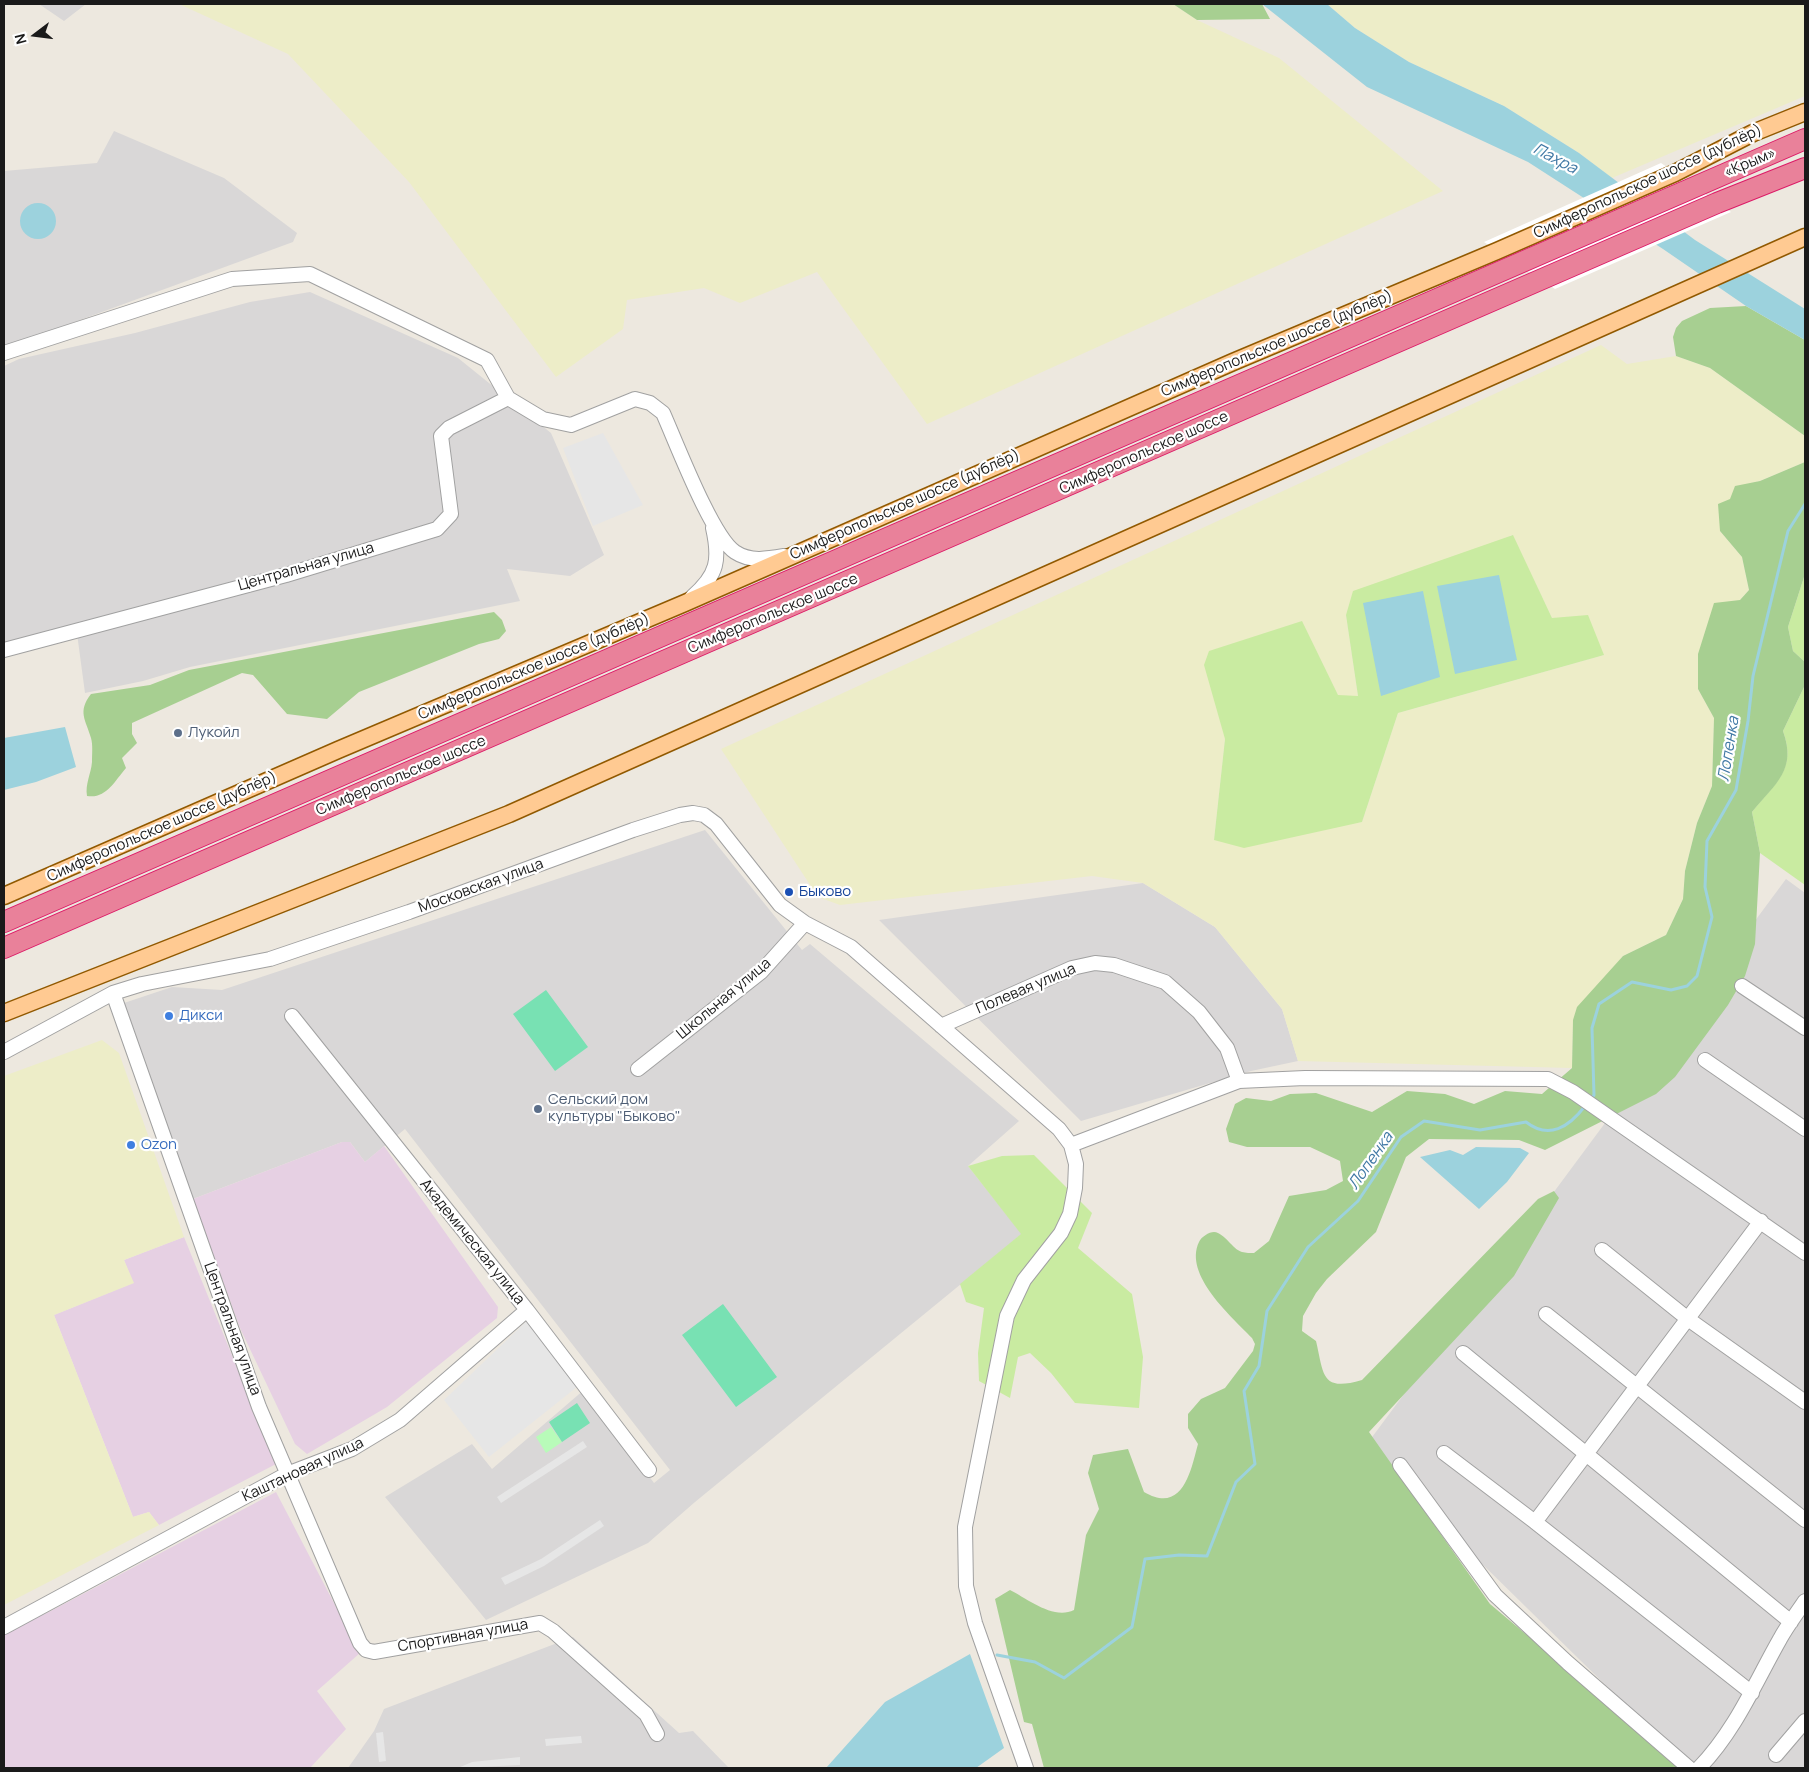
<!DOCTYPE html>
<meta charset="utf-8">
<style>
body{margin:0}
#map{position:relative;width:1809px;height:1772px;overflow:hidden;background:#ede8df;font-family:Manrope,sans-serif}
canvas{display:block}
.frame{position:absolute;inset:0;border:5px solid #1a1a1a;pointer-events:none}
.north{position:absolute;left:10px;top:10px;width:50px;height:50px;-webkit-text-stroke:4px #fff;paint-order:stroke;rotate:255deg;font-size:14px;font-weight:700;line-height:20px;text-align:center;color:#1a1a1a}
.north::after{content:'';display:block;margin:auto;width:18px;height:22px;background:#1a1a1a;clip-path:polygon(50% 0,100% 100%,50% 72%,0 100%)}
</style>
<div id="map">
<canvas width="1809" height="1772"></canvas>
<div class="frame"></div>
<div class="north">N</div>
</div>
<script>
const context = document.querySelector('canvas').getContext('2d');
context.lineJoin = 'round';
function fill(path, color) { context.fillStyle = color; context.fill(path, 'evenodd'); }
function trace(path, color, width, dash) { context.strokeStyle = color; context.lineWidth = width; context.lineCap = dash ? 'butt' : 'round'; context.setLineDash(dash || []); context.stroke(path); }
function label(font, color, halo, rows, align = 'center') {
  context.font = font + ' Manrope,sans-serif'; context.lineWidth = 4.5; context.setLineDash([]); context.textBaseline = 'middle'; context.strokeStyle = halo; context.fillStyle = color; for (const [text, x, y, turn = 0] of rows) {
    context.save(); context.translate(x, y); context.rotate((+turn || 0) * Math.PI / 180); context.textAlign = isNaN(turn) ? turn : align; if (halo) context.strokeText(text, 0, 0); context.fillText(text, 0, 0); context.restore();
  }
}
fill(new Path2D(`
 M 39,4 L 86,4 L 64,21 Z
 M 114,131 L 224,178 L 297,233 L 293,242 L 61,327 L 4,346 L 4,171 L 97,163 Z
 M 310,292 L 458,358 L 551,433 L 604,555 L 570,576 L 507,569 L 520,601 L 190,667 L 143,681 L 85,693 L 76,626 L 4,643 L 4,366 L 19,359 L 135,333 L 250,302 Z
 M 705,830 L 802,950 L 810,944 L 1019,1121 L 968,1166 L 1022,1234 L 695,1502 L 648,1543 L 486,1620 L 385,1497 L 472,1444 L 492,1469 L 585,1389 L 654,1483 L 670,1470 L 405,1129 L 365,1162 L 350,1142 L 342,1142 L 193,1199 L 124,1003 L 172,987 L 222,990 Z
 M 1786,879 L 1805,893 L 1805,1768 L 1690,1768 L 1364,1448 Z
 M 1143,883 L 1215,927 L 1282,1009 L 1298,1061 L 1251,1071 L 1081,1121 L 879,920 Z
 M 573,1637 L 679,1733 L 693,1731 L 728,1767 L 348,1768 L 374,1731 L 384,1709 Z`), '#d9d7d7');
fill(new Path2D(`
 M 342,1142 L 350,1142 L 365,1162 L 384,1146 L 498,1307 L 497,1318 L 387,1407 L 307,1454 L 295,1444 L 240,1328 L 193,1199 Z
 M 184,1237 L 276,1464 L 159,1525 L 149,1512 L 133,1517 L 54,1315 L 133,1283 L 124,1260 Z
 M 276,1492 L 360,1653 L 317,1691 L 346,1729 L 310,1768 L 4,1768 L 4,1630 L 45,1614 Z`), '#e6d0e3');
fill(new Path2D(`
 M 179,4 L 1173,4 L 1197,20 L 1279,58 L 1443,191 L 927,424 L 817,272 L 740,303 L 704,288 L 627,300 L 623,329 L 556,377 L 409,182 L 288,54 Z
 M 1327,4 L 1805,4 L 1805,96 L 1612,178 L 1579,153 L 1504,106 L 1409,62 L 1355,28 Z
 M 1601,345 L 1627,364 L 1676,356 L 1710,368 L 1805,436 L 1805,462 L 1760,481 L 1735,487 L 1720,531 L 1742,557 L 1749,590 L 1740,600 L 1698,689 L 1714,718 L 1712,786 L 1697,823 L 1685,871 L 1683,899 L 1666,935 L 1623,956 L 1573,1020 L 1572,1068 L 1298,1061 L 1282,1009 L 1215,927 L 1143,883 L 1092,876 L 840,905 L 818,897 L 721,749 ZM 1512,535 L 1552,618 L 1604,655 L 1398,713 L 1362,822 L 1214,840 L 1225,739 L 1301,621 L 1338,696 L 1358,696 L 1346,615 Z
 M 102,1040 L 119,1053 L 184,1237 L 124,1260 L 134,1283 L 54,1315 L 133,1517 L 149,1512 L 159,1525 L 4,1605 L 4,1076 Z`), '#ededc8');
fill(new Path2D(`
 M 1513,535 L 1552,618 L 1588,615 L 1604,655 L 1398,713 L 1362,822 L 1244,848 L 1214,840 L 1225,739 L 1204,665 L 1209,651 L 1302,621 L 1338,695 L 1358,696 L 1346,615 L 1353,591 Z
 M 1805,574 L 1805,662 L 1793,651 L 1788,627 Z
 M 1805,685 L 1805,885 L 1760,853 L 1752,812 C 1775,783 1797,770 1783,731 Z
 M 1034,1155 L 1092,1213 L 1078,1248 L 1132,1294 L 1143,1357 L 1139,1408 L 1075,1403 L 1051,1373 L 1030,1353 L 1018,1357 L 1010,1398 L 979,1381 L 978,1353 L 984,1308 L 966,1302 L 960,1284 L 1021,1234 L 968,1166 L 1002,1156 Z`), '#c9eba1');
fill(new Path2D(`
 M 1173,4 L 1262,4 L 1270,19 L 1197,20 Z
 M 1746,306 L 1805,340 L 1805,436 L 1710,368 L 1676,356 L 1673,337 L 1676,328 L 1682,321 L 1710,308 Z
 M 1805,462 L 1805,574 L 1788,627 L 1793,651 L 1805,662 L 1805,685 L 1783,731 C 1797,770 1776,783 1752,812 L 1760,853 L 1755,944 L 1745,976 L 1728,1005 L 1675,1077 L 1656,1094 L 1545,1150 L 1519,1140 L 1429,1139 L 1406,1157 L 1376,1232 L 1327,1279 L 1316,1293 L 1303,1316 L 1302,1331 L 1316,1341 C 1324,1375 1321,1392 1362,1380 L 1538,1199 L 1554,1191 L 1559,1198 L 1514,1276 L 1369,1432 L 1490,1604 L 1685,1768 L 1044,1768 L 1032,1724 L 1024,1722 L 995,1599 L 1010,1590 C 1028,1599 1053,1620 1074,1610 L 1086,1535 L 1099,1509 L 1088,1473 L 1093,1455 L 1128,1449 L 1144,1492 C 1183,1515 1191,1470 1198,1444 L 1188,1428 L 1188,1414 L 1201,1399 L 1225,1388 L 1253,1351 L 1255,1344 L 1252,1338 C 1232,1317 1183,1275 1199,1242 C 1201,1237 1209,1232 1214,1232 C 1225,1233 1232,1249 1242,1252 C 1246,1253 1250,1253 1254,1253 L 1269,1241 L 1289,1196 L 1326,1190 L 1343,1181 L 1340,1161 L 1310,1147 L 1247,1147 L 1229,1142 L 1226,1129 L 1235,1104 L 1246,1098 L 1271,1101 L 1290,1094 L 1316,1093 L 1372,1112 L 1407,1091 L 1445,1094 L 1474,1104 L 1505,1091 L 1542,1094 L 1572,1068 L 1573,1020 L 1577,1007 L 1623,956 L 1666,935 L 1683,899 L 1685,871 L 1697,823 L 1712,786 L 1714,718 L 1698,689 L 1698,654 L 1714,603 L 1740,600 L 1749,590 L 1742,557 L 1720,531 L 1718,504 L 1730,499 L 1735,486 L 1760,481 Z
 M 494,612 L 502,620 L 506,631 L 499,639 L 479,644 L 359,692 L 327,719 L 287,714 L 253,675 L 242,673 L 132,723 L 132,734 L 137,743 L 122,758 L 126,768 C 114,782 106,799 87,796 C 85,784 91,774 92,762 C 92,754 93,745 91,738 C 86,720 77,712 91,694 L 150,685 L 189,670 Z`), '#a7cf91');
fill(new Path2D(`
 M 551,1427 L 562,1442 L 546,1453 L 536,1437 Z`), '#b8fbb9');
fill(new Path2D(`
 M 546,990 L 588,1047 L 555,1071 L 513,1014 Z
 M 723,1304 L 777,1377 L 736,1407 L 682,1335 Z
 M 577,1403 L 590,1423 L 562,1442 L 549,1422 Z`), '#78e1b3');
fill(new Path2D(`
 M 603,433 L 643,505 L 593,526 L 563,448 Z
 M 530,1318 L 582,1383 L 489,1457 L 444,1400 Z
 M 583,1441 L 587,1447 L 501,1503 L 497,1497 Z
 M 600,1520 L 604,1526 L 544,1566 L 505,1585 L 501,1578 L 541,1559 Z
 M 383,1732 L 386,1761 L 379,1762 L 376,1733 Z
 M 581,1736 L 582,1743 L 546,1746 L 545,1739 Z
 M 520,1757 L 520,1765 L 458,1768 L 472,1762 Z`), '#e6e6e6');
fill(new Path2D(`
 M 1262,4 L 1327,4 L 1355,28 L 1409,62 L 1504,106 L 1579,153 L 1695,240 L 1805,309 L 1805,340 L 1746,306 L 1663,249 L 1528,162 L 1367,87 Z
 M20 221a18 18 0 1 1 36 0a18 18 0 1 1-36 0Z
 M 1499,575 L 1517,660 L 1455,674 L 1437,586 Z
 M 1423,591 L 1440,677 L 1381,696 L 1363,603 Z
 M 65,727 L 76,767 L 36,782 L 4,790 L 4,738 Z
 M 1476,1147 L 1520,1148 L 1529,1153 L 1507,1182 L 1479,1209 L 1420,1157 L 1450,1150 L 1463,1155 Z
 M 970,1654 L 1004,1748 L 976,1768 L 826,1768 L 885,1702 Z`), '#9cd2dd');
fill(new Path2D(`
 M 1661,163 L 1731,212 L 1555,289 L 1484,242 Z`), '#fff');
trace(new Path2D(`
 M 1591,1099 L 1594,1095 L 1592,1028 L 1599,1004 L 1632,982 L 1671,990 L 1687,986 L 1697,976 L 1712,917 L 1705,887 L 1707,841 L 1736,790 L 1748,721 L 1753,676 L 1788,531 L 1805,504
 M 997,1655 L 1035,1662 L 1064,1678 L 1132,1627 L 1145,1559 L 1179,1555 L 1207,1556 L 1236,1482 L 1255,1464 L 1244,1391 L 1259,1366 L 1267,1311 L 1308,1247 L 1358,1201 L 1401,1137 L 1424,1121 L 1480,1130 L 1526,1122 C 1549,1140 1569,1127 1585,1106`), '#9cd2dd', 3);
const minor = new Path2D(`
 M 4,353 L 232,279 L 310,274 L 487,360 L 508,398 L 543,419 L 571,425 L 635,399 L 650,403 L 663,413 C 676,442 712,537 735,552 C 750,562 767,559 784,556
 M 692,597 C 718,575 720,559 713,528
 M 4,650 L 286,575 L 437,529 L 451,514 L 441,436 L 449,428 L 508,398
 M 1742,986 L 1805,1028
 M 113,993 L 259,1407 L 360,1643 L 366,1650 L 374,1652 L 540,1623 L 553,1631 L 646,1714 L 657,1734
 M 292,1016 L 527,1310 L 649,1470
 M 941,1026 L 1072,968 L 1095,963 L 1114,965 L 1165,982 L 1199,1012 L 1227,1048 L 1239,1081
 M 4,1052 L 113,993 L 142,984 L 270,959 L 409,912 L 633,830 L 680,815 L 693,813 L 704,815 L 716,824 L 780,905 L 805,923 L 851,947 L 1059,1129 L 1071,1145 L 1076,1164 L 1075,1188 L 1070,1214 L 1061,1233 L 1024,1280 L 1007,1316 L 965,1527 L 966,1586 L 975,1623 L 1026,1768
 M 1705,1060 L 1805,1129
 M 638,1069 L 761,972 L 805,923
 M 1071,1145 L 1239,1081 L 1305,1078 L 1548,1079 L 1573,1092 L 1805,1253
 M 1602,1250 L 1688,1319 L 1805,1402
 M 1546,1314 L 1805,1520
 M 1463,1353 L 1791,1622
 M 1444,1453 L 1535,1522 L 1761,1221
 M 1400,1465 L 1495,1595 L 1568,1663 L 1689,1768
 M 1535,1522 L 1752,1693
 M 4,1627 L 287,1474 L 352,1449 L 400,1420 L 527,1310
 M 1776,1755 L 1805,1721
 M 1699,1768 C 1735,1731 1755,1683 1780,1639 C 1787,1626 1797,1613 1805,1601`);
const major = new Path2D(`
 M 4,896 L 338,750 L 685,603 L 1233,362 L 1497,251 L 1675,173 L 1753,133 L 1805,112
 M 4,1013 L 509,814 L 1805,237`);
const highway = new Path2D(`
 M 4,922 L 1805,139
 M 4,948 L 1717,203 L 1805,168`);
trace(minor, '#a1a1a1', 16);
trace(major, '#915900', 19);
trace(highway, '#dc1b67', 22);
trace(minor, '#fff', 14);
trace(major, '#ffca92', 16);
trace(highway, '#e9819a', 20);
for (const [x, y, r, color] of [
 [178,733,5,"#5c6f8a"],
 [789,892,5,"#1a4fb4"],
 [169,1016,5,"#3f7fe0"],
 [538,1109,5,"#5c6f8a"],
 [131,1145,5,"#3f7fe0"]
]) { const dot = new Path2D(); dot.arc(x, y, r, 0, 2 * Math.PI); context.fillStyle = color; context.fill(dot); trace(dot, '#fff', 2); }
label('15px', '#1a1a1a', '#fff', [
 ["«Крым»",1750,163,-23],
 ["Симферопольское шоссе (дублёр)",1648,182,-25],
 ["Симферопольское шоссе (дублёр)",1277,344,-23],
 ["Симферопольское шоссе",1144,453,-24],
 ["Симферопольское шоссе (дублёр)",905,505,-24],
 ["Центральная улица",306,567,-16],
 ["Симферопольское шоссе",773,614,-23],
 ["Симферопольское шоссе (дублёр)",534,667,-23],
 ["Симферопольское шоссе",401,776,-23],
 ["Симферопольское шоссе (дублёр)",162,827,-24],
 ["Московская улица",481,886,-20],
 ["Полевая улица",1026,989,-23],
 ["Школьная улица",724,999,-40],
 ["Академическая улица",472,1242,51],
 ["Центральная улица",232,1329,70],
 ["Каштановая улица",303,1470,-25],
 ["Спортивная улица",463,1636,-10]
]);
label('15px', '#4e5e75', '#fff', [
 ["Лукойл",188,733],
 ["Сельский дом",548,1100],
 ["культуры \"Быково\"",548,1117]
], 'left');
label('15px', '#164399', '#fff', [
 ["Быково",799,892]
], 'left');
label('15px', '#366cbe', '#fff', [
 ["Дикси",179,1016],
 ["Ozon",141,1145]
], 'left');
label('italic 16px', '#4179a5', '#fff', [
 ["Пахра",1555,159,28],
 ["Лопенка",1729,749,-81],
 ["Лопенка",1371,1161,-55]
]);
</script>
